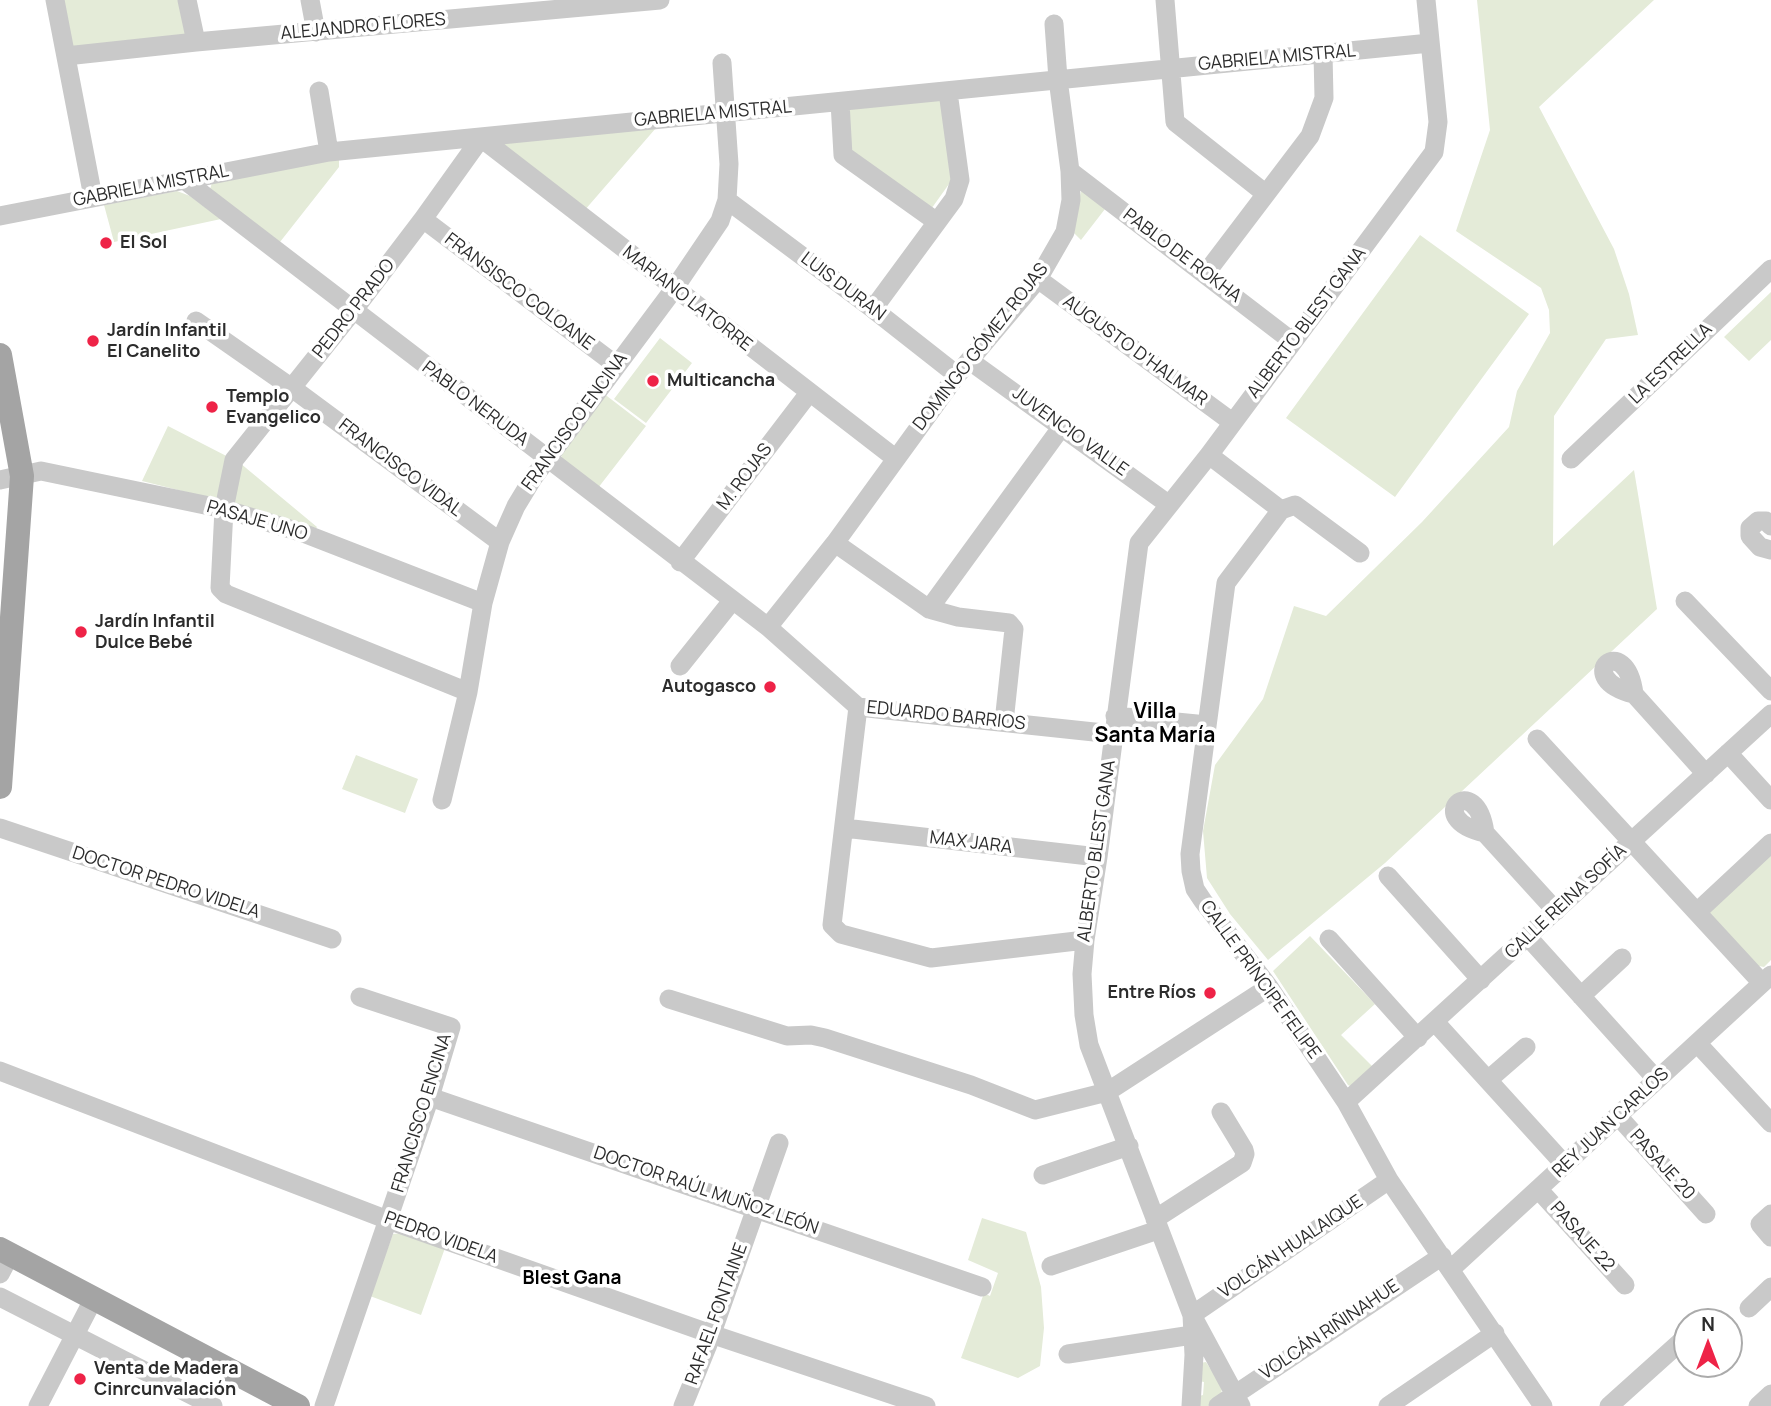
<!DOCTYPE html>
<meta charset="utf-8">
<style>
body{margin:0}
#map{position:relative;width:1771px;height:1406px;overflow:hidden;background:#fff;font-family:Manrope,sans-serif}
canvas{display:block}
.north{position:absolute;left:1673px;top:1308px;width:70px;height:70px;box-sizing:border-box;background:#fff;border:2px solid #ababab;border-radius:50%;rotate:0deg;font-size:19px;font-weight:700;line-height:28px;text-align:center;color:#2c2c2c}
.north::after{content:'';display:block;margin:auto;width:24px;height:32px;background:#ee2347;clip-path:polygon(50% 0,100% 100%,50% 72%,0 100%)}
</style>
<div id="map">
<canvas width="1771" height="1406"></canvas>
<div class="north">N</div>
</div>
<script>
const context = document.querySelector('canvas').getContext('2d');
context.lineJoin = 'round';
function fill(path, color) { context.fillStyle = color; context.fill(path, 'evenodd'); }
function trace(path, color, width, dash) { context.strokeStyle = color; context.lineWidth = width; context.lineCap = dash ? 'butt' : 'round'; context.setLineDash(dash || []); context.stroke(path); }
function label(font, color, halo, rows, align = 'center') {
  context.font = font + ' Manrope,sans-serif'; context.lineWidth = 7; context.setLineDash([]); context.textBaseline = 'middle'; context.strokeStyle = halo; context.fillStyle = color; for (const [text, x, y, turn = 0] of rows) {
    context.save(); context.translate(x, y); context.rotate((+turn || 0) * Math.PI / 180); context.textAlign = isNaN(turn) ? turn : align; if (halo) context.strokeText(text, 0, 0); context.fillText(text, 0, 0); context.restore();
  }
}
fill(new Path2D(`
 M 62,0 L 182,0 L 188,34 L 72,49 Z
 M 1477,0 L 1654,0 L 1539,107 L 1614,249 L 1629,294 L 1638,335 L 1606,339 L 1554,416 L 1553,546 L 1634,470 L 1657,609 L 1385,863 L 1268,960 L 1230,914 L 1207,878 L 1203,831 L 1215,765 L 1263,699 L 1294,606 L 1326,616 L 1422,522 L 1509,427 L 1517,391 L 1550,333 L 1549,310 L 1541,288 L 1456,231 L 1490,130 Z
 M 946,99 L 954,177 L 929,212 L 849,149 L 845,108 Z
 M 656,128 L 584,211 L 502,150 L 505,142 Z
 M 339,157 L 339,167 L 280,242 L 210,189 L 213,180 Z
 M 1081,190 L 1105,209 L 1081,240 L 1074,233 Z
 M 177,191 L 190,196 L 221,219 L 114,242 L 104,205 Z
 M 1420,235 L 1529,314 L 1395,497 L 1286,418 Z
 M 1771,292 L 1771,340 L 1749,361 L 1724,337 Z
 M 660,338 L 692,363 L 646,423 L 614,399 Z
 M 603,393 L 646,426 L 598,488 L 562,460 L 560,448 Z
 M 168,426 L 240,463 L 317,527 L 315,530 L 214,499 L 142,481 Z
 M 356,755 L 418,779 L 405,813 L 342,789 Z
 M 1771,853 L 1771,960 L 1764,967 L 1754,965 L 1711,920 L 1709,908 Z
 M 1310,936 L 1375,1004 L 1341,1035 L 1373,1067 L 1352,1087 L 1348,1085 L 1273,971 Z
 M 982,1218 L 1026,1232 L 1041,1287 L 1044,1328 L 1040,1366 L 1018,1378 L 961,1358 L 984,1293 L 990,1296 L 998,1273 L 968,1260 Z
 M 402,1233 L 445,1248 L 421,1315 L 370,1296 L 393,1234 Z
 M 1206,1362 L 1222,1387 L 1221,1396 L 1208,1406 L 1198,1406 L 1199,1396 L 1203,1395 L 1204,1382 L 1199,1381 L 1200,1363 Z`), '#e4ebd8');
trace(new Path2D(`
 M 55,0 L 93,197
 M 187,0 L 196,42
 M 310,0 L 316,32
 M 1165,0 L 1175,122 L 1266,194
 M 66,56 L 196,42 L 660,0
 M 319,91 L 329,152
 M 840,102 L 843,155 L 937,222
 M 1070,171 L 1293,342
 M 183,179 L 768,627 L 858,707 L 1113,734
 M 727,200 L 873,309 L 957,375
 M 0,216 L 329,152 L 1430,43
 M 423,219 L 616,365
 M 1206,273 L 1310,136 L 1324,98 L 1323,54
 M 1038,279 L 1232,422
 M 873,309 L 954,199 L 960,180 L 948,92
 M 196,321 L 292,388 L 500,542
 M 970,361 L 1168,504
 M 1209,455 L 1281,510 L 1295,505 L 1360,553
 M 1571,459 L 1771,269
 M 0,480 L 41,471 L 224,509 L 303,533 L 483,603
 M 1281,510 L 1226,583 L 1190,854 L 1191,871 L 1195,889 L 1203,901 L 1269,987 L 1346,1102 L 1389,1180 L 1543,1406
 M 1771,526 L 1766,521 L 1758,521 L 1750,528 L 1750,536 L 1760,547 L 1771,550
 M 835,543 L 929,609 L 958,617 L 1009,623 L 1014,629 L 1004,722
 M 680,562 L 809,393
 M 1685,601 L 1771,691
 M 929,609 L 1063,425
 M 768,627 L 835,543 L 957,375 L 1038,279 L 1065,232 L 1071,200 L 1070,171 L 1058,79 L 1054,24
 M 680,666 L 732,601
 M 468,692 L 226,594 L 220,588 L 224,509 L 234,460 L 353,311 L 423,219 L 481,138 L 895,458
 M 1634,694 C 1570,678 1626,629 1634,694 L 1706,774
 M 858,707 L 832,925 L 841,934 L 931,958 L 1085,940
 M 1115,716 L 1207,725
 M 1537,739 L 1762,983
 M 1728,753 L 1771,800
 M 442,800 L 468,692 L 483,603 L 500,542 L 516,506 L 533,478 L 674,289 L 720,221 L 727,200 L 729,164 L 722,63
 M 0,828 L 332,939
 M 844,828 L 1098,857
 M 1485,833 C 1421,819 1476,768 1485,833 L 1556,911
 M 1388,876 L 1481,980
 M 1697,912 L 1771,843
 M 1528,937 L 1657,1080
 M 1329,939 L 1418,1038
 M 1581,996 L 1622,958
 M 669,999 L 787,1036 L 811,1035 L 825,1038 L 971,1085 L 1035,1110 L 1107,1092 L 1269,987
 M 1435,1022 L 1565,1165
 M 1697,1043 L 1771,1123
 M 0,1071 L 388,1220 L 711,1334 L 926,1406
 M 1488,1080 L 1526,1047
 M 430,1097 L 982,1287
 M 1346,1102 L 1771,714
 M 1618,1116 L 1706,1214
 M 1043,1175 L 1129,1146
 M 1539,1190 L 1625,1285
 M 1771,1214 L 1760,1224 L 1771,1237
 M 1155,1219 L 1242,1163 L 1245,1154 L 1244,1150 L 1221,1112
 M 1051,1266 L 1158,1230
 M 1451,1269 L 1771,975
 M 0,1274 L 10,1255
 M 0,1297 L 213,1406
 M 1749,1308 L 1771,1287
 M 1702,1322 L 1705,1320
 M 1068,1354 L 1192,1335
 M 38,1406 L 94,1298
 M 324,1406 L 430,1097 L 451,1027 L 360,997
 M 683,1406 L 707,1347 L 779,1143
 M 1191,1406 L 1194,1355 L 1192,1315 L 1089,1045 L 1084,1015 L 1082,974 L 1085,940 L 1098,857 L 1139,543 L 1209,455 L 1434,152 L 1438,122 L 1426,0
 M 1218,1406 L 1442,1256
 M 1241,1406 L 1192,1315 L 1389,1180
 M 1388,1406 L 1495,1333
 M 1609,1406 L 1687,1336
 M 1758,1406 L 1771,1394`), '#c9c9c9', 19);
trace(new Path2D(`
 M 0,355 L 22,476 L 0,787
 M 0,1249 L 298,1406`), '#a4a4a4', 24);
for (const [x, y, r, color] of [
 [106,243,7,"#ee2347"],
 [93,341,7,"#ee2347"],
 [653,381,7,"#ee2347"],
 [212,407,7,"#ee2347"],
 [81,632,7,"#ee2347"],
 [770,687,7,"#ee2347"],
 [1210,993,7,"#ee2347"],
 [80,1379,7,"#ee2347"]
]) { const dot = new Path2D(); dot.arc(x, y, r, 0, 2 * Math.PI); context.fillStyle = color; context.fill(dot); trace(dot, '#fff', 2.5); }
label('18px', '#2c2c2c', '#fff', [
 ["ALEJANDRO FLORES",363,27,-5],
 ["GABRIELA MISTRAL",1277,58,-5],
 ["GABRIELA MISTRAL",713,114,-5],
 ["GABRIELA MISTRAL",151,186,-11],
 ["PABLO DE ROKHA",1182,256,37],
 ["LUIS DURAN",843,287,37],
 ["FRANSISCO COLOANE",519,292,37],
 ["MARIANO LATORRE",687,299,38],
 ["PEDRO PRADO",354,309,-52],
 ["ALBERTO BLEST GANA",1307,323,-53],
 ["DOMINGO GÓMEZ ROJAS",981,347,-52],
 ["AUGUSTO D'HALMAR",1135,351,36],
 ["LA ESTRELLA",1671,364,-44],
 ["PABLO NERUDA",475,404,37],
 ["FRANCISCO ENCINA",575,422,-54],
 ["JUVENCIO VALLE",1070,432,36],
 ["FRANCISCO VIDAL",400,468,37],
 ["M. ROJAS",745,477,-53],
 ["PASAJE UNO",257,521,16],
 ["EDUARDO BARRIOS",946,716,6],
 ["MAX JARA",971,843,7],
 ["ALBERTO BLEST GANA",1097,851,-82],
 ["DOCTOR PEDRO VIDELA",166,883,18],
 ["CALLE REINA SOFÍA",1566,902,-43],
 ["CALLE PRÍNCIPE FELIPE",1260,980,54],
 ["FRANCISCO ENCINA",422,1113,-73],
 ["REY JUAN CARLOS",1611,1123,-43],
 ["PASAJE 20",1662,1165,48],
 ["DOCTOR RAÚL MUÑOZ LEÓN",706,1191,19],
 ["PASAJE 22",1582,1237,48],
 ["PEDRO VIDELA",441,1238,20],
 ["VOLCÁN HUALAIQUE",1291,1247,-34],
 ["RAFAEL FONTAINE",717,1314,-70],
 ["VOLCÁN RIÑINAHUE",1330,1330,-34]
]);
label('bold 18px', '#2c2c2c', '#fff', [
 ["El Sol",120,243],
 ["Jardín Infantil",107,331],
 ["El Canelito",107,352],
 ["Multicancha",667,381],
 ["Templo",226,397],
 ["Evangelico",226,418],
 ["Jardín Infantil",95,622],
 ["Dulce Bebé",95,643],
 ["Autogasco",756,687,"right"],
 ["Entre Ríos",1196,993,"right"],
 ["Venta de Madera",94,1369],
 ["Cinrcunvalación",94,1390]
], 'left');
label('bold 19px', '#000', '#fff', [
 ["Blest Gana",572,1279]
]);
label('bold 21px', '#000', '#fff', [
 ["Villa",1155,712],
 ["Santa María",1155,736]
]);
</script>
